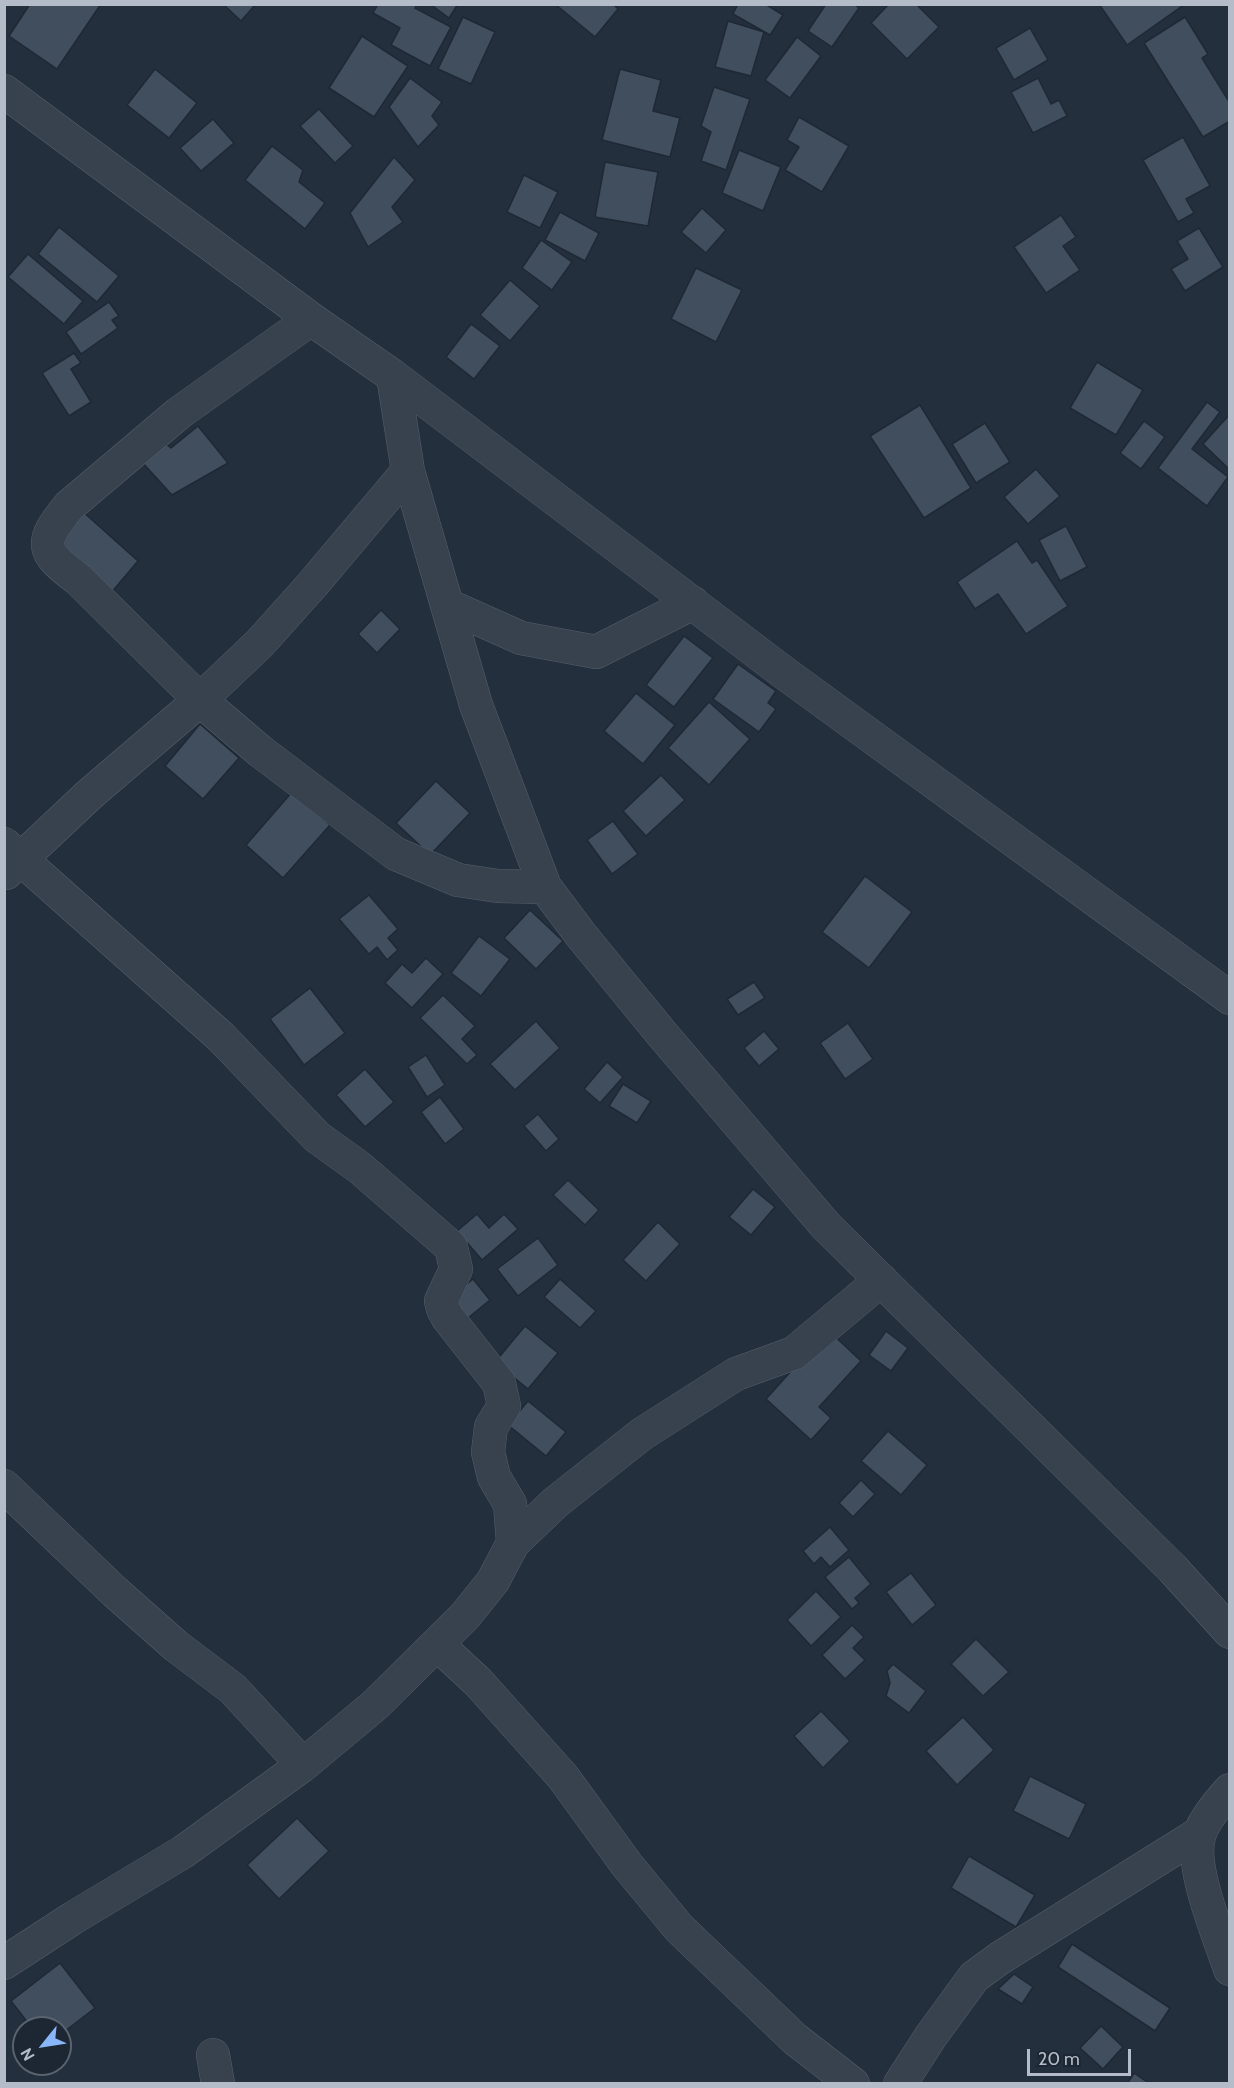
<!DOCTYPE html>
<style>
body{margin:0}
#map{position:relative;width:1234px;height:2088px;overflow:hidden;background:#242f3e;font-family:Cabin,sans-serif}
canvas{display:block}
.frame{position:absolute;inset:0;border:6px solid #b4bcc9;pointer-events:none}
.north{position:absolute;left:12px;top:2016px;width:60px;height:60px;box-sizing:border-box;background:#1d2633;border:2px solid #59626f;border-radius:50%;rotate:240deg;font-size:16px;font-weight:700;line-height:24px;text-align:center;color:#b4bcc9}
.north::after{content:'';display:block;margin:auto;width:21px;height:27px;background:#89b6f9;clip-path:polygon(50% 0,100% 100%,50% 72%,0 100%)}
.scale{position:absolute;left:1027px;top:2049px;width:104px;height:27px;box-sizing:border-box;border:3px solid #b4bcc9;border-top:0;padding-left:8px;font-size:18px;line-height:21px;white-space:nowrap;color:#b4bcc9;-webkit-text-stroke:4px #1d2633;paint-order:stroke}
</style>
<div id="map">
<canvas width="1234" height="2088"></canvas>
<div class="frame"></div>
<div class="north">N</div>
<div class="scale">20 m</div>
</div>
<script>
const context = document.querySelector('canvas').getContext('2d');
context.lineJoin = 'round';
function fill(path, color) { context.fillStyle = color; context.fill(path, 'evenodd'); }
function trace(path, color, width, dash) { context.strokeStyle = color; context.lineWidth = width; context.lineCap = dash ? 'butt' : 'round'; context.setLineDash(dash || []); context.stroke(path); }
const building = new Path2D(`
 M 30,4 L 101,4 L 57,69 L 9,36 Z
 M 223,4 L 256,4 L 241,21 Z
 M 378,4 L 417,4 L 415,8 L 451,27 L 430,66 L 391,45 L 400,28 L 373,13 Z
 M 430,4 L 458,4 L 449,18 Z
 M 555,4 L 613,4 L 618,9 L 595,37 Z
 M 738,4 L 765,4 L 783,15 L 770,35 L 733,14 Z
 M 826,4 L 854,4 L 859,8 L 832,47 L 808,31 Z
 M 889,4 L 916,4 L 939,27 L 907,59 L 871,23 Z
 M 1099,4 L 1185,4 L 1127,45 Z
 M 463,17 L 495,32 L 471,84 L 438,69 Z
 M 1185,17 L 1208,54 L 1202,58 L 1228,100 L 1230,100 L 1230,121 L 1203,137 L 1144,43 Z
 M 728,21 L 764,32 L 751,76 L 715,67 Z
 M 1030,28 L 1048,60 L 1014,80 L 996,48 Z
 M 362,36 L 408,66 L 374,117 L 329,88 Z
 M 797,37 L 821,56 L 790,98 L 765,80 Z
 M 155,69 L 197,103 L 169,138 L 127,105 Z
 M 620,69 L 661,80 L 653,111 L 680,118 L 670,157 L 602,140 Z
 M 410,78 L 442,102 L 432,116 L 439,125 L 418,147 L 389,107 Z
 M 1038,78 L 1051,104 L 1059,100 L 1067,116 L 1033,133 L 1011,92 Z
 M 714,87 L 750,99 L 726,170 L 701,161 L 711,132 L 701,126 Z
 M 319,109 L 353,146 L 335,163 L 300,126 Z
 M 799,117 L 849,146 L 822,192 L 785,170 L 799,147 L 787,140 Z
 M 213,119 L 234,143 L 201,171 L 180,148 Z
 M 1183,137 L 1210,186 L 1186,199 L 1194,213 L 1178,222 L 1143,160 Z
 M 272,146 L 303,170 L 299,182 L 325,203 L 305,229 L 245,180 Z
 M 739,150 L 781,167 L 763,211 L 722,193 Z
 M 394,157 L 415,180 L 392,207 L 403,222 L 368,247 L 350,213 Z
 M 605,162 L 658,172 L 648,226 L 595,217 Z
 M 524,175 L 558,192 L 540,228 L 507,212 Z
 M 702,208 L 726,230 L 706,253 L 681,232 Z
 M 560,212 L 599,233 L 585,261 L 545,240 Z
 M 1061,215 L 1076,237 L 1063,246 L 1080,270 L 1046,293 L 1014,247 Z
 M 59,227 L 119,276 L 97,302 L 38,254 Z
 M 1199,228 L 1223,267 L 1185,291 L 1171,269 L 1188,259 L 1177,241 Z
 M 541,240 L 572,262 L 552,290 L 522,268 Z
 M 28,254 L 83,301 L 64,324 L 8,277 Z
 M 696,268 L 742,290 L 716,342 L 671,319 Z
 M 510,280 L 540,306 L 510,341 L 480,315 Z
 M 109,302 L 119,316 L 112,320 L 118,328 L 81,354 L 66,332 Z
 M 471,324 L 500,346 L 474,379 L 446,357 Z
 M 74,353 L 81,363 L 71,369 L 91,402 L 69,416 L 42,373 Z
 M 1097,362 L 1143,390 L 1116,435 L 1070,408 Z
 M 1207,402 L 1220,412 L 1192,449 L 1228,477 L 1207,506 L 1158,468 Z
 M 920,405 L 971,488 L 924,518 L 870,436 Z
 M 1230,414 L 1230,470 L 1203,444 Z
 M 1144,421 L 1165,437 L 1141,469 L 1120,453 Z
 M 985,423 L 1010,462 L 976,483 L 952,444 Z
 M 198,426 L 228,463 L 172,495 L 141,461 L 162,441 L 171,448 Z
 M 1036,469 L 1060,496 L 1028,524 L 1004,497 Z
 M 81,510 L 138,561 L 105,600 L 55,542 Z
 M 1066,526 L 1087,567 L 1060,581 L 1039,540 Z
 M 1017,541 L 1032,563 L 1037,560 L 1068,606 L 1026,634 L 998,594 L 975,609 L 957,582 Z
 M 381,610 L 400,629 L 377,653 L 358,634 Z
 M 684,636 L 713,658 L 674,707 L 646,685 Z
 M 738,664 L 776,691 L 768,703 L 776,709 L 759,732 L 713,699 Z
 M 636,693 L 675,725 L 643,764 L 604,731 Z
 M 709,702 L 750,739 L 709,785 L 668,748 Z
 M 200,724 L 239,758 L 203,799 L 165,766 Z
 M 661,775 L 685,800 L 646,836 L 623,811 Z
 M 436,781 L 470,813 L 430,855 L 396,823 Z
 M 292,792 L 330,825 L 283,878 L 246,845 Z
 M 613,821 L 638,854 L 612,874 L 587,840 Z
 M 865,876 L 912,912 L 869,968 L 822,932 Z
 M 369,895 L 398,929 L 388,938 L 398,950 L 387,960 L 377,947 L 369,954 L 339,919 Z
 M 530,910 L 563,941 L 536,969 L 504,938 Z
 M 479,936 L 510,959 L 481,996 L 451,973 Z
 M 426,958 L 443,974 L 412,1008 L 385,983 L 402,964 L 412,973 Z
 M 754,982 L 765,998 L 738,1015 L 727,999 Z
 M 310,988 L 345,1033 L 304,1065 L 270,1019 Z
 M 443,995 L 475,1026 L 462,1039 L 477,1055 L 467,1064 L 420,1018 Z
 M 536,1021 L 560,1048 L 515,1090 L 490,1064 Z
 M 848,1023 L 873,1059 L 845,1079 L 820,1043 Z
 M 764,1031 L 779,1049 L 759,1066 L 744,1048 Z
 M 426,1055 L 445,1085 L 427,1097 L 408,1067 Z
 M 607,1062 L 623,1077 L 600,1103 L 584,1089 Z
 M 365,1069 L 394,1102 L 365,1127 L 336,1095 Z
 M 623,1084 L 651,1101 L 637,1123 L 609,1106 Z
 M 440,1097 L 464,1129 L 445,1144 L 421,1112 Z
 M 538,1114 L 559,1139 L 546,1151 L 524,1126 Z
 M 568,1180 L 599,1210 L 585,1225 L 553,1195 Z
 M 753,1189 L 775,1207 L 751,1235 L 729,1217 Z
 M 477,1214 L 489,1228 L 504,1214 L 518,1229 L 482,1260 L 457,1231 Z
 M 658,1222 L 680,1244 L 646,1281 L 623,1260 Z
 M 538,1238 L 558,1265 L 518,1296 L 497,1269 Z
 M 473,1279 L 490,1300 L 468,1318 L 451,1297 Z
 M 560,1279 L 596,1311 L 580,1328 L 544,1297 Z
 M 525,1326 L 558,1353 L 528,1389 L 495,1362 Z
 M 828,1330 L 861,1361 L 819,1407 L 831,1418 L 811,1440 L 766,1399 Z
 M 886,1331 L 908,1348 L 891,1371 L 869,1355 Z
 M 528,1401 L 566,1432 L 546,1456 L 508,1425 Z
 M 888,1431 L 927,1465 L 901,1495 L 861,1461 Z
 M 861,1480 L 875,1494 L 853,1517 L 839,1503 Z
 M 830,1527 L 849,1550 L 830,1567 L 821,1557 L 814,1564 L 803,1551 Z
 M 849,1557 L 871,1584 L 855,1598 L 859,1603 L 852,1609 L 825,1577 Z
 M 911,1573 L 936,1605 L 912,1625 L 886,1592 Z
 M 816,1591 L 841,1617 L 811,1646 L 787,1620 Z
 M 852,1625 L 864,1637 L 853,1648 L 865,1660 L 845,1679 L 822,1655 Z
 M 976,1639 L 1009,1672 L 983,1696 L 951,1664 Z
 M 893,1664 L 926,1691 L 909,1713 L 886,1696 L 890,1683 L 887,1671 Z
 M 821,1711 L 850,1741 L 823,1768 L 794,1736 Z
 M 963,1717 L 994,1750 L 957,1785 L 926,1751 Z
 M 1030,1776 L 1086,1804 L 1069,1839 L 1013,1811 Z
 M 297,1818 L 329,1851 L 279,1899 L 247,1865 Z
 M 969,1856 L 1035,1895 L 1016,1927 L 951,1888 Z
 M 1072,1944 L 1170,2008 L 1155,2031 L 1058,1967 Z
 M 60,1963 L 95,2008 L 60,2035 L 60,2028 L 32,2028 L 11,2001 Z
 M 1014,1974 L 1033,1987 L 1022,2004 L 998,1989 Z
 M 1101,2026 L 1123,2047 L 1103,2069 L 1080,2048 Z
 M 1134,2073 L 1150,2084 L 1127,2084 Z`);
fill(building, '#404e5d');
trace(building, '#1f2835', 1.5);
const minor = new Path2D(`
 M 4,91 L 311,319 L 393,376 L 783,672 L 1230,998
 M 311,319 L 179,413 L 69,506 C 39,543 40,551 78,579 L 200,700 L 260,751 L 396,854 L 458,880 L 498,886 L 545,887
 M 393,376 L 408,471 L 476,705 L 545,887 L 581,935 L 662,1034 L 826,1226 L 1172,1568 L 1230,1632
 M 447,605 L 521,638 L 596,652 L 693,603
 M 4,844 L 221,1037 L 317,1137 L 360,1168 L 451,1247 L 456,1269 L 441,1301 L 443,1309 L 448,1318 L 499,1383 L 504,1406 L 491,1427 L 488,1452 L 494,1477 L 510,1504 L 513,1543 L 493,1581 L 465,1616 L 375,1705 L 303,1765 L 183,1852 L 73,1918 L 4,1963
 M 6,873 L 90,794 L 200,700 L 260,643 L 312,585 L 408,471
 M 4,1486 L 115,1592 L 176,1646 L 233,1689 L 303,1765
 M 513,1543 L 556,1502 L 642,1434 L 736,1374 L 794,1353 L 881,1280
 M 438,1645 L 478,1682 L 563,1777 L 627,1865 L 679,1928 L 795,2039 L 853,2084
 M 1230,1790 C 1220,1801 1205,1819 1200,1833 C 1188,1864 1219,1936 1230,1969
 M 213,2055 L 218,2084
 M 900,2084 L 931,2036 L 974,1977 L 1000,1958 L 1200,1833`);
trace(minor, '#565f6c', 34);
trace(minor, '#38414e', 33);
</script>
